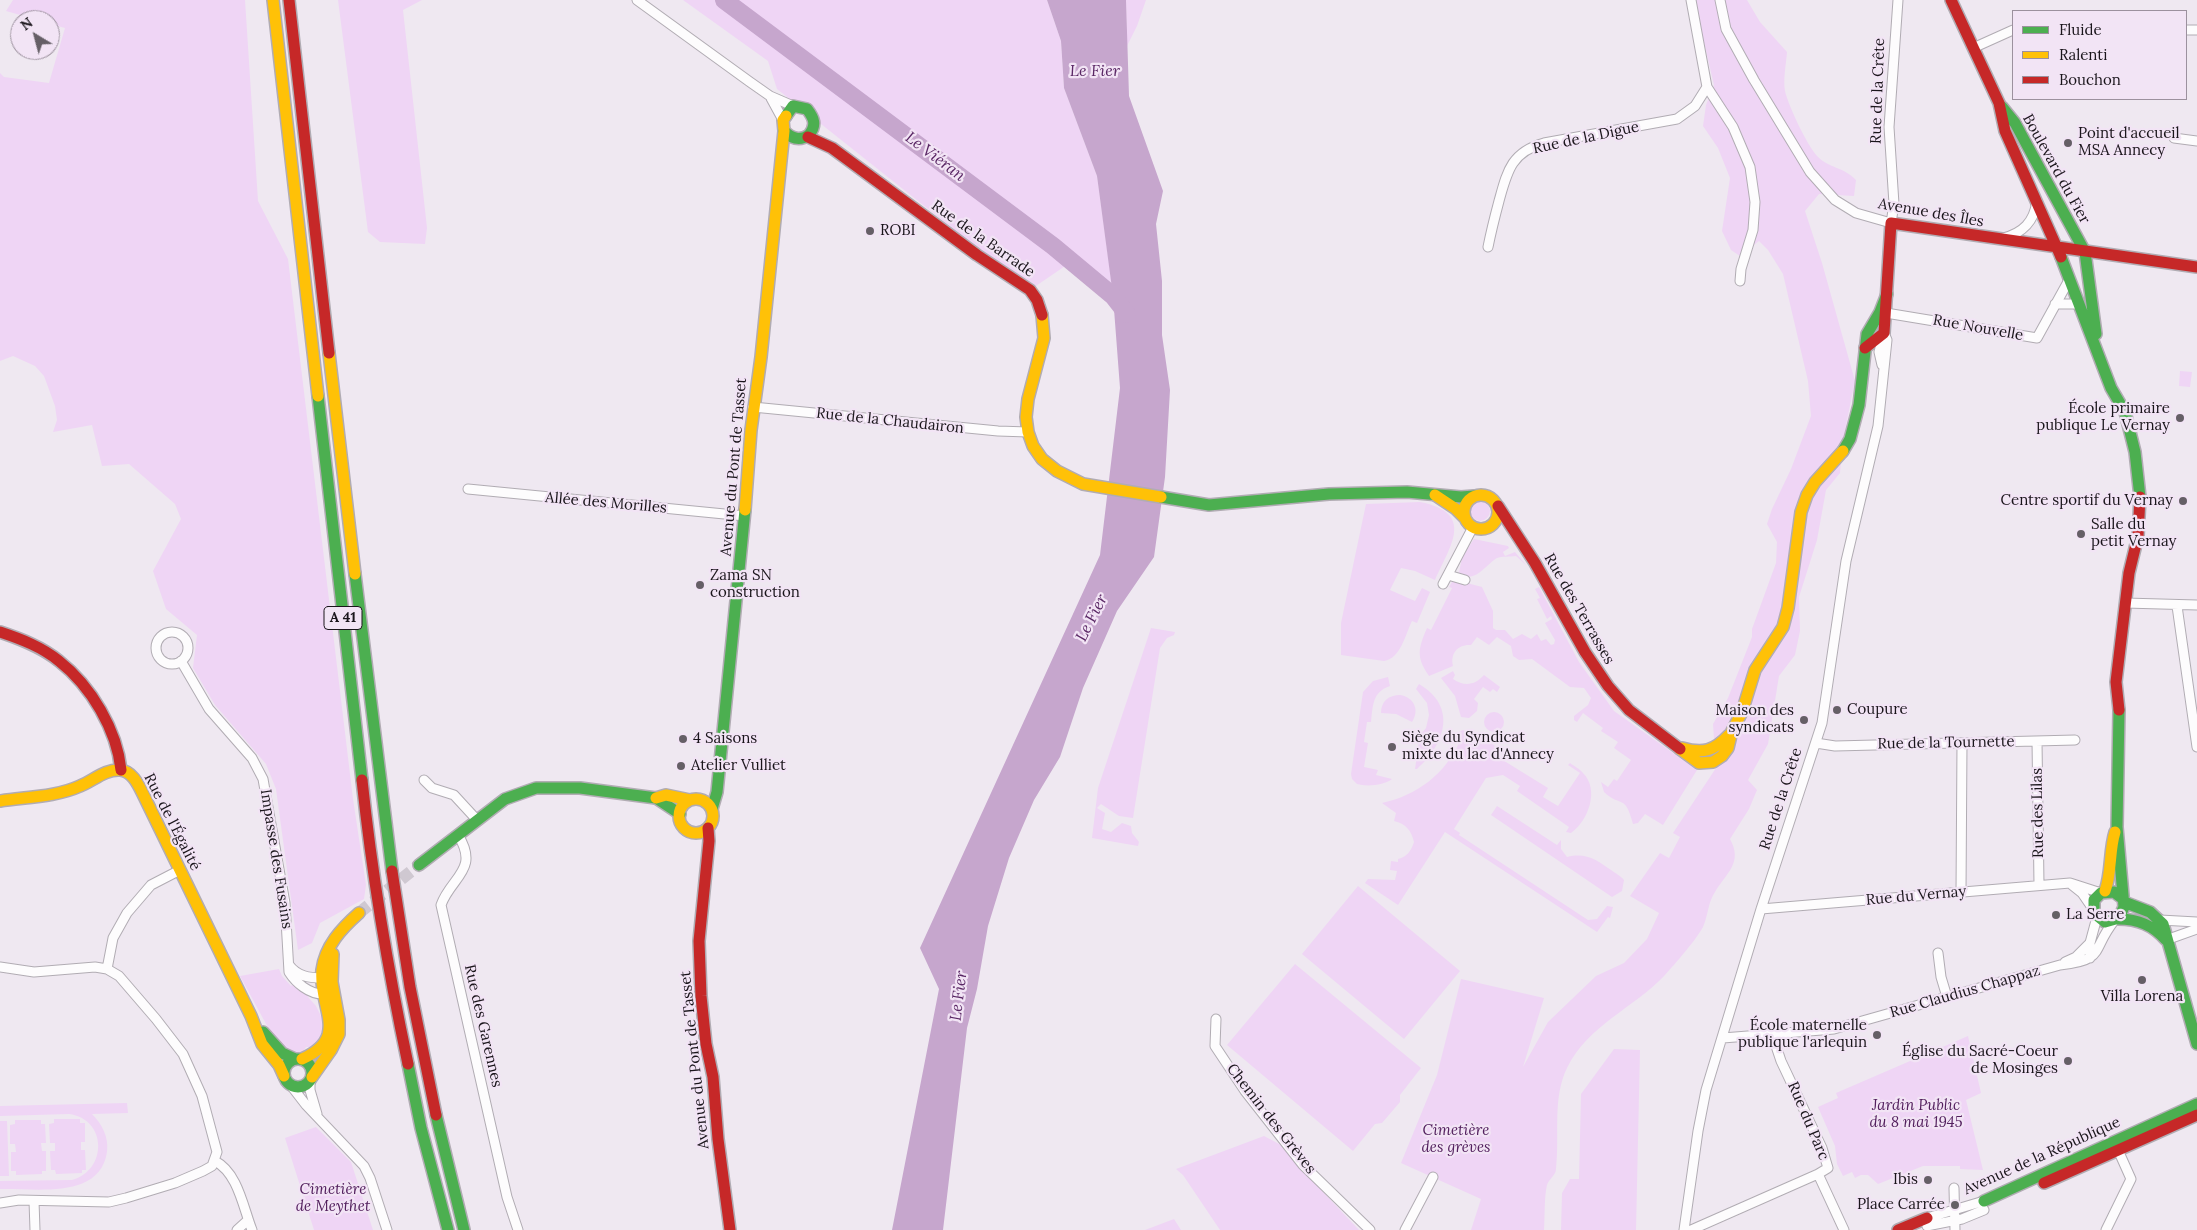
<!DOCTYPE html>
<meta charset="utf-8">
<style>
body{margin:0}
#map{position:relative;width:2197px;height:1230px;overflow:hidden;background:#efe8f1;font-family:Lora,serif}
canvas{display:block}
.legend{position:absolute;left:2012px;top:10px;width:175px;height:90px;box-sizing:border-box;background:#f2e4f5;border:1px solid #9c919e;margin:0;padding:6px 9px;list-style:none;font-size:15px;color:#1a151b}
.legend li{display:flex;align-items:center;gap:10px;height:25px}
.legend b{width:25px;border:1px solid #9c919e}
.north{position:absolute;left:10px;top:10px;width:50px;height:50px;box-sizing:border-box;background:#f2e4f5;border:1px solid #9c919e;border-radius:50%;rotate:323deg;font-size:14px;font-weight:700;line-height:20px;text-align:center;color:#1a151b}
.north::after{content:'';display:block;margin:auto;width:18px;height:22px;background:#655f66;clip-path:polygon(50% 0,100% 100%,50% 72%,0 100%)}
</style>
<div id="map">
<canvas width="2197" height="1230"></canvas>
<ul class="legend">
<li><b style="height:6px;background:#4caf50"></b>Fluide</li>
<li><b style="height:6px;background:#ffc107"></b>Ralenti</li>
<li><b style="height:6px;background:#c62828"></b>Bouchon</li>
</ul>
<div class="north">N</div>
</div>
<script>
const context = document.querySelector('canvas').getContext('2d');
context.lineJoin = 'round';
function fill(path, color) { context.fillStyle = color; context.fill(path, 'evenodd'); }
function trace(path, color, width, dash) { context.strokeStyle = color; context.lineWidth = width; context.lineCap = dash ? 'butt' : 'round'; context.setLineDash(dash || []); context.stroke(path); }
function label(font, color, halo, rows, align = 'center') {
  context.font = font + ' Lora,serif'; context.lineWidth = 4.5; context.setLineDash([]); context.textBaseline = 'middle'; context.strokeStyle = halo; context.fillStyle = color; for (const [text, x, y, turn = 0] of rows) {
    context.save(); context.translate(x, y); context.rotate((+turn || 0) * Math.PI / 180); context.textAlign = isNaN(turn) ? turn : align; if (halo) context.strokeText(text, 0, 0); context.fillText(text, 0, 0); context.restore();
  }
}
fill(new Path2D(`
 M 13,0 L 245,0 L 258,201 L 288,259 L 353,799 L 366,885 L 364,899 L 320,923 L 312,943 L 298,950 L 276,789 L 266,764 L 215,705 L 193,668 L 197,635 L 166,609 L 153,571 L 181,519 L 175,504 L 129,464 L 102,466 L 92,425 L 53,432 L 57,420 L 55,406 L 44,376 L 35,366 L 13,356 L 0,361 L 0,73 L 4,77 L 49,83 L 65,28 L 50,24 L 50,20 L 38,20 L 6,11 Z
 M 338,0 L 422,0 L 403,10 L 427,228 L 425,244 L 380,242 L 368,232 Z
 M 683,0 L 1047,0 L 1061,41 L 1064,88 L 1097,176 L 1113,293 L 1071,262 L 1030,290 L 777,89 L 768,61 Z
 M 1126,0 L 1146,0 L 1137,26 L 1127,46 Z
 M 1694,0 L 1747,0 L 1760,22 L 1787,52 C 1786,65 1783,79 1785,91 C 1788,105 1807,145 1817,156 C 1828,168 1844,167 1856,180 L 1854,196 L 1819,194 L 1805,211 L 1822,263 L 1855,381 L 1843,440 L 1840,473 L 1826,490 L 1817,540 L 1799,597 L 1800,631 L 1795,655 L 1779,676 L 1768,744 L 1748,780 L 1757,790 L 1749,809 L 1730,839 C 1743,863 1727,872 1715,892 C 1708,902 1708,916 1703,927 C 1696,940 1675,964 1665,975 C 1634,1008 1588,1025 1567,1068 C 1552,1099 1560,1135 1556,1169 C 1556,1175 1549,1179 1547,1185 C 1544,1198 1545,1216 1544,1230 L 1471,1230 L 1481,1199 L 1401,1163 L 1437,1075 L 1461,979 L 1544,998 L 1523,1067 L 1548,1022 L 1596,976 L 1624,963 L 1647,939 L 1659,913 L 1630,896 L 1660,853 L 1669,858 L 1680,837 L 1673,833 L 1716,768 L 1713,724 L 1728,698 L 1752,637 L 1752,629 L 1776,563 L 1777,542 L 1767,524 L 1772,509 L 1791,469 L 1811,416 L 1808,381 L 1783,274 L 1768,250 L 1759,241 L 1740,256 L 1731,250 L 1722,231 L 1730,178 L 1718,148 L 1703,126 L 1706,105 L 1714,85 Z
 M 2180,371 L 2192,372 L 2190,387 L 2179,386 Z
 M1470 511a10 10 0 1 1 20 0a10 10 0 1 1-20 0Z
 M 1420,502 C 1476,513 1450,546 1435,580 L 1415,571 L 1401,568 L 1390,590 L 1415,601 L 1422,588 L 1430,592 L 1417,623 L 1412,621 C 1405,635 1401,658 1384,661 L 1341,655 L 1341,623 L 1366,504 Z
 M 1474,539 L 1508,546 L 1509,548 L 1503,552 L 1505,556 L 1515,552 L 1526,565 L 1516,556 C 1510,557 1501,556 1497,558 C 1486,564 1475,585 1459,573 L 1462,557 Z
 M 1452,582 L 1463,582 L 1482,587 L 1493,611 L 1493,628 L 1496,630 L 1505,630 L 1513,639 L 1522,634 L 1531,639 L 1537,634 L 1541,641 L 1546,639 L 1551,645 L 1554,644 L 1555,640 L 1545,623 L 1552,619 L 1551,616 L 1547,619 L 1537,599 L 1540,598 L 1535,589 L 1539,587 L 1579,662 L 1614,711 L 1697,770 L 1663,825 L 1645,814 L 1638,823 L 1633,824 C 1625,793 1621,808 1604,792 L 1601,782 L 1608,787 L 1614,779 L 1617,781 L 1631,760 L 1614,748 L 1618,742 L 1601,731 L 1603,728 L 1583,713 L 1577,722 L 1574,720 L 1574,716 L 1588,705 L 1591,698 L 1584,688 L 1570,687 L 1532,659 L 1519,660 L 1513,656 L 1511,646 L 1497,637 L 1489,645 L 1477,637 L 1471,645 C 1458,644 1450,653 1453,666 L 1429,676 C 1416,657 1418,649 1427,628 L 1431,630 L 1452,588 L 1449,587 Z
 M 1151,628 L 1175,632 L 1174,635 L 1167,638 L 1160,648 L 1133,818 L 1119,816 L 1101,804 L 1097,808 L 1105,813 L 1102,829 L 1111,832 L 1122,823 L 1131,826 L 1132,833 L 1139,842 L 1138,846 L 1092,838 L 1098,788 Z
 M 1453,671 L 1455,675 L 1453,679 C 1465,687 1475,685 1484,675 L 1500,687 L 1497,692 L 1493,689 L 1490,692 L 1483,687 L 1474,699 L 1478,703 L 1477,711 L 1469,718 L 1461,717 L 1455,696 L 1441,678 Z
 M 1388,677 L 1390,686 C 1372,692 1373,706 1371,722 L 1367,722 L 1364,742 L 1368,743 L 1364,767 L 1378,770 L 1376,775 L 1392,779 C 1385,785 1367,787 1357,784 L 1352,779 L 1351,774 L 1363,692 L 1373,681 Z
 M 1419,684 C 1458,707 1445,744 1417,769 L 1415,769 L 1420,735 L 1426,728 L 1429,715 L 1427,703 L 1416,689 Z
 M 1400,695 C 1414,697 1420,710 1412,722 L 1396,714 L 1381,713 C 1381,701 1389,695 1400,695 Z
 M1484 722a10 10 0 1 1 20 0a10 10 0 1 1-20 0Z
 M 1463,730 L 1494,745 L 1497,748 L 1493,754 L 1548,788 L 1543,797 L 1558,806 L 1580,773 L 1568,765 L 1570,763 C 1574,766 1580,769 1583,773 C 1600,790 1588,821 1571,833 L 1566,832 L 1569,827 L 1517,791 L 1520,786 L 1503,775 L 1486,778 L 1454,829 L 1460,833 L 1459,835 L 1588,920 L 1597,919 L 1607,906 L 1613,907 L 1610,918 L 1608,917 L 1597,932 L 1445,832 L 1398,905 L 1365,883 L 1368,879 L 1395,880 L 1397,871 L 1390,870 L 1391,861 L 1398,862 L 1398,859 C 1407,857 1411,851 1414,842 C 1411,830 1406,824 1394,821 L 1396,813 L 1382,803 C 1418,795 1445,774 1460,741 L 1452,738 L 1454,734 Z
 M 1497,806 L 1557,845 L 1561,840 L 1561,849 L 1567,857 C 1586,852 1597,860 1611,870 C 1616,874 1620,875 1624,880 L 1622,891 L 1612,897 L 1491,815 Z
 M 1358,886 L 1460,971 L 1404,1039 L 1302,954 Z
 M 1295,964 L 1421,1068 L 1400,1095 L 1400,1102 L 1382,1123 L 1375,1124 L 1353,1151 L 1227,1045 Z
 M 279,969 L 282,976 L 291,986 L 294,983 L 309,994 L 308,997 L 316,1006 L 324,1022 L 323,1030 L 314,1047 L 306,1047 L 303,1052 L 293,1052 L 278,1046 L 240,976 Z
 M 1968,1036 L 1981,1093 L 1966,1100 L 1983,1170 L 1960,1169 L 1960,1166 L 1923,1166 L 1878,1184 L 1868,1175 L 1861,1175 L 1855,1178 L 1852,1172 L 1843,1176 L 1837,1164 L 1835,1146 L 1818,1107 L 1838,1098 L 1836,1093 Z
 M 1614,1049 L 1640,1050 L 1636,1230 L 1561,1230 L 1562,1193 L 1570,1179 L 1579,1179 L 1581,1094 Z
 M 127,1103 L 128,1113 L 92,1114 C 102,1124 109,1137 107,1152 C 100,1200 35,1188 0,1189 L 0,1181 L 72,1180 C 108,1170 107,1119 69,1114 L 0,1116 L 0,1106 Z
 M 54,1119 L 80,1119 L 80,1123 L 85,1123 L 85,1142 L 81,1142 L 81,1150 L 85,1150 L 86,1170 L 82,1170 L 82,1173 L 56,1174 L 55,1170 L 51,1170 L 50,1151 L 55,1151 L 55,1143 L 50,1143 L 49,1124 L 54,1123 Z
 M 15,1120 L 41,1120 L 41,1124 L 45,1124 L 46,1143 L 41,1143 L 42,1151 L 46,1151 L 46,1171 L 42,1171 L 42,1174 L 16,1175 L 16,1171 L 11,1171 L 11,1152 L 16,1152 L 15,1144 L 10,1144 L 10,1125 L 15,1124 Z
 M 0,1121 L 7,1121 L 9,1176 L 0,1176 Z
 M 316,1127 L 351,1162 L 373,1230 L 314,1230 L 285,1138 Z
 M 1264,1136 L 1281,1145 L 1303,1171 L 1359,1230 L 1220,1230 L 1183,1175 L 1176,1169 Z
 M 1174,1219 L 1181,1230 L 1145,1230 Z`), '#efd5f5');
fill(new Path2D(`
 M 1047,0 L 1126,0 L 1129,96 L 1163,191 L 1156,224 L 1162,281 L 1162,335 L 1170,390 L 1165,477 L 1154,557 L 1117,611 L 1083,688 L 1060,757 L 1034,800 L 1009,858 L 988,926 L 977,989 L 967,1028 L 943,1230 L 892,1230 L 939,989 L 920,948 L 1100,555 L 1120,388 L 1113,296 L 1097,176 L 1064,88 L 1061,41 Z`), '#c6a6cd');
trace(new Path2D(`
 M 724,0 L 1053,246 L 1113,296 L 1127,314`), '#c6a6cd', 18);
trace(new Path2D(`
 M 359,913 L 419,865`), '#cfc8d1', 12, [12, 6]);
const street = new Path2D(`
 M 637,0 L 750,82 L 770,96 L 793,106
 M 1691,0 L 1707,87 L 1733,127 L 1750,167 L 1755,202 L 1753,230 L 1741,269 L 1740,281
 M 1720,0 L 1726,29 L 1754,80 L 1810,172 L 1835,200 L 1856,213 L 1891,223 L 1894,204 L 1889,127 L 1898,0
 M 2186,30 L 2197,30
 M 1973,48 L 2013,30
 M 771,98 L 783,120
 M 2174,138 L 2197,141
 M 2003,238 C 2023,233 2034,222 2037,201
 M 1488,247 C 1491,232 1495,216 1499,201 C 1507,172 1511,152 1544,143 L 1677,119 L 1695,106 L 1707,87
 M 2055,304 L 2078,304
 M 1880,312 L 2037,338 L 2069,280
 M 1882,365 L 1879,352 L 1884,333
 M 753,407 L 998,431 L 1028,432
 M 468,489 L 745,516
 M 1448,575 L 1465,580
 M 1443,584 L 1473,527
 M 2125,603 L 2197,605
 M 2177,606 L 2197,747
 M156 648a16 16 0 1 1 32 0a16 16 0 1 1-32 0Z
 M 181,661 L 209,709 L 252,758 L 263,779 L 285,903 L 289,972 C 296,983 309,994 323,994
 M 2037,741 L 2039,885
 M 1816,743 L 1835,746 L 2075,740
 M 424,780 L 432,788 L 454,795 L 477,820
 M 458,835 C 480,870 451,877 441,905 L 507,1197 L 518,1230
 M 2072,885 L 2082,893 L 2093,909
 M 1961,892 L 1962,743
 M 1761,909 L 2070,883 L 2101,893
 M 2160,920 L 2197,922
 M 2166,940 L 2197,929
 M 1938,953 L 1941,977 L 1947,997
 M 2090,958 L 2090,943 L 2097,917
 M 2065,962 L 2076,957 L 2090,943
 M 289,965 C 297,976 309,978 322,978 L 325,982
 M 0,967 L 34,972 L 95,967 L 107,969 L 119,976 L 156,1019 L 183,1054 L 202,1096 L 217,1152 L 212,1166 L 203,1171 L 175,1183 L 126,1198 L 109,1202 L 19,1200 L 0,1203
 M 107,969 L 113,938 L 127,913 L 151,885 L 180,870
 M 1216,1019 L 1215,1046 L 1245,1091 L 1303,1165 L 1370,1230
 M 1772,1034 L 1781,1061 L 1822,1148 L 1828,1168 L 1818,1174 L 1844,1230
 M 1723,1038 L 1834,1029 L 2060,965 C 2106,960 2091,950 2114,921
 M 310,1080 L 310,1090 L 317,1114
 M 289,1083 L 306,1105 L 364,1166 L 370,1178 L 387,1230
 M 215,1161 C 238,1173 243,1207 252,1230
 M 1954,1188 L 1955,1230
 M 34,1201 L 35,1230
 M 1927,1218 L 1984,1201
 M 1927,1226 L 1962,1219 L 1984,1210
 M 237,1230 L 248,1220
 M 1405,1230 L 1433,1177
 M 1684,1230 L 1698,1131 L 1706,1090 L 1761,909 L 1822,723 L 1846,561 L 1878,426 L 1887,340 L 1884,333
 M 1691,1230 L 1818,1174
 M 2106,1230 L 2131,1179 L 2118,1150`);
const fast = new Path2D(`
 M 2002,107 L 2015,123 L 2085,252 L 2096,334
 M 784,131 C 792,139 800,141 809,135 C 817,125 814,118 807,109 L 793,106 L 786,116
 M 2061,257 L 2111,388 L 2125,412 L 2135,452 L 2140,497
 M 318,396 L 362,780
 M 1843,451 L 1850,439 L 1859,405 L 1867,334 L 1880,312 L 1887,294
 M 1161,497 L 1209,505 L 1329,494 L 1407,492 L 1461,497 L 1474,496
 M 355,574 L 392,871
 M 2119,710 L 2117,827 L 2124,907 L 2119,918 L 2105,922 L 2094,913 L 2094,900 L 2101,893 L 2114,892 L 2122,898
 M 712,809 L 717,792 L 745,510
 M 419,865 L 505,799 L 536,788 L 580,788 L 656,798 L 680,814
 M 2124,902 L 2150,912 L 2163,924 L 2197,1044
 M 2118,919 C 2138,919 2153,925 2166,940
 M 263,1032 L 282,1053 L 295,1059
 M284 1073a14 14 0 1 1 28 0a14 14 0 1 1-28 0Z
 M 408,1064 L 421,1128 L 448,1230
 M 436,1115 L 464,1230
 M 1984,1201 L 2197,1104`);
const slow = new Path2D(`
 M 273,0 L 318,396
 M 1042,315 L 1044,338 L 1028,399 L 1026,417 L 1028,432 L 1033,446 L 1042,459 L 1057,471 L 1083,484 L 1161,497
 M 329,353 L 355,574
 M1464 512a17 17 0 1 1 34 0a17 17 0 1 1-34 0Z
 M 1435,495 L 1456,509 L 1464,517
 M 745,510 L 751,430 L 761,357 L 784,131 L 783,120 L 786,116
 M 1682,748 C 1703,754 1714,751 1729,735
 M 1680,749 L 1699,763 L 1713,762 L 1722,756 L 1728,748 L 1732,731 L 1742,712 L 1755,670 L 1783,627 L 1788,608 L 1801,512 L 1807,495 L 1815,482 L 1843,451
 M 656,798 L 666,795 L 690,800
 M679 816a17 17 0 1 1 34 0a17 17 0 1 1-34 0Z
 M 0,801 C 26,797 56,797 80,786 C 93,781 105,769 120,770 C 132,771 138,784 143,794 L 251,1016 L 262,1044 L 279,1065 L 284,1076
 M 2105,891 C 2112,872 2109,851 2115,832
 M 302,1059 C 351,1037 318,1008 322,970 C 325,946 342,928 359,913
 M 312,1077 L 331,1050 L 339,1034 L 339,1020 L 332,982 L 333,954`);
const jam = new Path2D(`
 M 289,0 L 329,353
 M 1951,0 L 1999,103 L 2005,131 L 2061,257
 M 808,137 L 832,148 L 977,255 L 1030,290 L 1037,300 L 1042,315
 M 1865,348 L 1884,333 L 1891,223 L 2197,267
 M 1498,506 L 1535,563 L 1585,652 L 1608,686 L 1629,710 L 1680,749
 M 0,632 C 21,639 42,647 59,661 C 91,686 117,730 121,770
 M 2119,710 L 2116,682 L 2129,573 L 2138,536 L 2140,497
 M 362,780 C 372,875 388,970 408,1064
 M 708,828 L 709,841 L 699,941 L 701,996 L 706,1044 L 713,1077 L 718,1139 L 730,1230
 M 392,871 L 410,987 L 436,1115
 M 2044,1183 L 2197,1115
 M 1898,1230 L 1927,1218`);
trace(street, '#b1acb3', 11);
trace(fast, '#b1acb3', 14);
trace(slow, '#b1acb3', 14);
trace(jam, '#b1acb3', 14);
trace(street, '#fdfcfd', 9);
trace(fast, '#4caf50', 11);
trace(slow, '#ffc107', 11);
trace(jam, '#c62828', 11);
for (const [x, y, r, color] of [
 [2068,143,5,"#655f66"],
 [870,231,5,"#655f66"],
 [2180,418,5,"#655f66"],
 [2183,501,5,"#655f66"],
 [2081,534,5,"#655f66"],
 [700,585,5,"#655f66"],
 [1837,710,5,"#655f66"],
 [1804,720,5,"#655f66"],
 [683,739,5,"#655f66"],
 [1392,747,5,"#655f66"],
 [681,766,5,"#655f66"],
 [2056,915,5,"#655f66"],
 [2142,980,5,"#655f66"],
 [1877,1035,5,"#655f66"],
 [2068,1061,5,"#655f66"],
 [1928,1180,5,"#655f66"],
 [1955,1205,5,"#655f66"]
]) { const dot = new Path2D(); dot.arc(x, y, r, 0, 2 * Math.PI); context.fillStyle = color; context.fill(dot); trace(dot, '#f2e4f5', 2); }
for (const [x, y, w] of [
 [343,618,38]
]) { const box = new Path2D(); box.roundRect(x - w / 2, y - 11.5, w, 23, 4); context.fillStyle = '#f2e4f5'; context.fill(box); trace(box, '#1a151b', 1); }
label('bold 14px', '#1a151b', null, [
 ["A 41",343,618]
]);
label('15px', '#1a151b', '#f2e4f5', [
 ["Rue de la Crête",1878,91,-88],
 ["Rue de la Digue",1586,138,-12],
 ["Boulevard du Fier",2056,169,61],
 ["Avenue des Îles",1931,213,10],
 ["Rue de la Barrade",983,239,35],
 ["Rue Nouvelle",1978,328,10],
 ["Rue de la Chaudairon",890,421,6],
 ["Avenue du Pont de Tasset",734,467,-85],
 ["Allée des Morilles",606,503,5],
 ["Rue des Terrasses",1579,609,60],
 ["Rue de la Tournette",1946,743,-1],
 ["Rue de la Crête",1781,799,-72],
 ["Rue des Lilas",2038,813,-91],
 ["Rue de l'Égalité",172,822,63],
 ["Impasse des Fusains",276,859,81],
 ["Rue du Vernay",1916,896,-5],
 ["Rue Claudius Chappaz",1965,992,-16],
 ["Rue des Garennes",483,1026,77],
 ["Avenue du Pont de Tasset",695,1060,-96],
 ["Chemin des Grèves",1271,1119,52],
 ["Rue du Parc",1808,1121,67],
 ["Avenue de la République",2042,1156,-24]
]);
label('15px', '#1a151b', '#f2e4f5', [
 ["Point d'accueil",2078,134],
 ["MSA Annecy",2078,151],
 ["ROBI",880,231],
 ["École primaire",2170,409,"right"],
 ["publique Le Vernay",2170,426,"right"],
 ["Centre sportif du Vernay",2173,501,"right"],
 ["Salle du",2091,525],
 ["petit Vernay",2091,542],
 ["Zama SN",710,576],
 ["construction",710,593],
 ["Coupure",1847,710],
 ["Maison des",1794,711,"right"],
 ["syndicats",1794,728,"right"],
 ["Siège du Syndicat",1402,738],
 ["mixte du lac d'Annecy",1402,755],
 ["4 Saisons",693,739],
 ["Atelier Vulliet",691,766],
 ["La Serre",2066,915],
 ["Villa Lorena",2142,997,"center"],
 ["École maternelle",1867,1026,"right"],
 ["publique l'arlequin",1867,1043,"right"],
 ["Église du Sacré-Coeur",2058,1052,"right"],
 ["de Mosinges",2058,1069,"right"],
 ["Ibis",1918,1180,"right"],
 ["Place Carrée",1945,1205,"right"]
], 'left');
label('italic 15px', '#53205e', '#f2e4f5', [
 ["Jardin Public",1916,1106],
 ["du 8 mai 1945",1916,1123],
 ["Cimetière",1456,1131],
 ["des grèves",1456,1148],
 ["Cimetière",333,1190],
 ["de Meythet",333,1207]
]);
label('italic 16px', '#592664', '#f2e4f5', [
 ["Le Fier",1095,71],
 ["Le Viéran",935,157,37],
 ["Le Fier",1092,618,-63],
 ["Le Fier",959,996,-83]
]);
</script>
